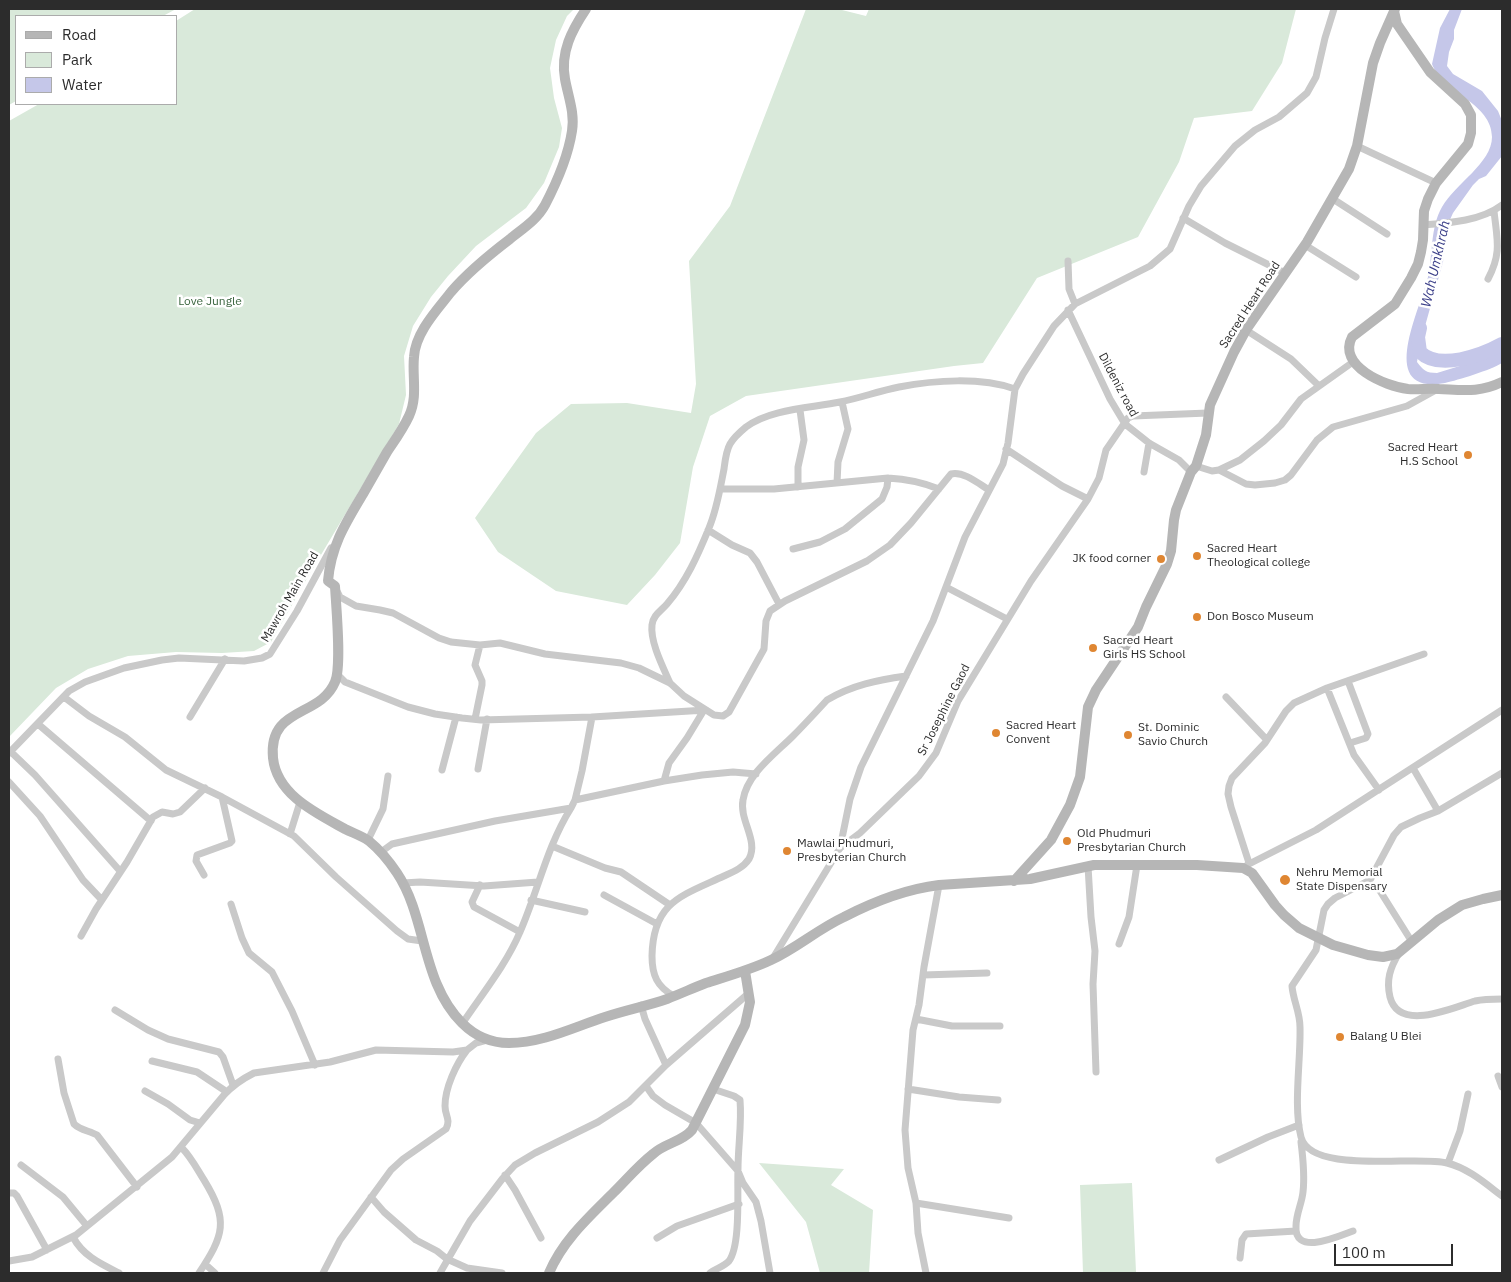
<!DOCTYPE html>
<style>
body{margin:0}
#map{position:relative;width:1511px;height:1282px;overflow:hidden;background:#fff;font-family:"IBM Plex Sans",sans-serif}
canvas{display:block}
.frame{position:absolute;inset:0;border:10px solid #2c2c2c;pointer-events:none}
.legend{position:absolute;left:15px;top:15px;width:162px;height:90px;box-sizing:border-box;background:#fff;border:1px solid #ababab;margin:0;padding:6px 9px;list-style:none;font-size:15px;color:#2c2c2c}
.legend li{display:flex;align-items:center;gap:10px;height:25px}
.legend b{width:25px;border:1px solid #ababab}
.scale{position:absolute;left:1334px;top:1244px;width:119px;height:22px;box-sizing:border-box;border:2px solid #2c2c2c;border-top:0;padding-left:6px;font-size:15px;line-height:18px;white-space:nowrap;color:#2c2c2c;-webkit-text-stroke:4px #fff;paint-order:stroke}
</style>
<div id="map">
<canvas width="1511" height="1282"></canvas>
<div class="frame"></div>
<ul class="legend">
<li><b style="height:6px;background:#b6b6b6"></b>Road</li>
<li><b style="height:14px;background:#d9e9da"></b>Park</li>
<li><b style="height:14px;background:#c5c7e9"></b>Water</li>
</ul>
<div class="scale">100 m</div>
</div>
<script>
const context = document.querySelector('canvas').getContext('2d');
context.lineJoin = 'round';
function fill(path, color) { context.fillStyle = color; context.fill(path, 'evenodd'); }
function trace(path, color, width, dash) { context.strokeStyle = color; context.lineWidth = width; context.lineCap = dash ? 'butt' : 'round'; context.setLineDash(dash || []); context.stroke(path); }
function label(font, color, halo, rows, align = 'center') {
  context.font = font + ' "IBM Plex Sans",sans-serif'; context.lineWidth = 5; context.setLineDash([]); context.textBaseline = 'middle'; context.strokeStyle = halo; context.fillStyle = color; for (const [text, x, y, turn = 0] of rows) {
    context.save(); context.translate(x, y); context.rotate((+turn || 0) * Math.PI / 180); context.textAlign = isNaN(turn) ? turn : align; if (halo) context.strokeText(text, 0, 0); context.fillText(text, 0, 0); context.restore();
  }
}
fill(new Path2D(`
 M 9,9 L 176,9 L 163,16 L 16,16 L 16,101 L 9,105 Z
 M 195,9 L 574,9 L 567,16 L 556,40 L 550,68 L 554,98 L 562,128 L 559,147 L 544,183 L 526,208 L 476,246 L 448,276 L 431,297 L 413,326 L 404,356 L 406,395 L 399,424 L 309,575 L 271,642 L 254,651 L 222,653 L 176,652 L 128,656 L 88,669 L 56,688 L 9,737 L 9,121 L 39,104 L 176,104 L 176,21 Z
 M 806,9 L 838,9 L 866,16 L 869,9 L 1296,9 L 1282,63 L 1252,111 L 1194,118 L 1179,162 L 1138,237 L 1037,278 L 983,363 L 954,366 L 746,396 L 710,416 L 693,467 L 680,543 L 655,575 L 627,605 L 556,591 L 498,552 L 475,518 L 536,433 L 571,404 L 627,403 L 691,413 L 696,384 L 689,261 L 730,206 Z
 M 759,1163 L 844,1169 L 831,1185 L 873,1210 L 869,1273 L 820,1273 L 806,1222 Z
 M 1132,1183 L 1136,1272 L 1083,1273 L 1080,1185 Z`), '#d9e9da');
fill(new Path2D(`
 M 1450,9 L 1462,9 L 1454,30 L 1454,39 L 1449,52 L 1447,66 L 1453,74 L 1482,91 L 1498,111 L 1502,121 L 1502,156 L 1486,176 L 1479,179 L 1473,185 L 1453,213 L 1448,224 L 1443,262 L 1420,344 L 1417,362 C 1423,370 1426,373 1437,373 L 1492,356 L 1502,348 L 1502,363 C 1491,370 1458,380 1445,383 C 1375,396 1421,308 1428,277 C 1433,254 1430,228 1442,207 C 1455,184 1492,163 1492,137 C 1492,103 1443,93 1432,64 L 1440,28 Z`), '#c5c7e9');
trace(new Path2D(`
 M 1420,328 L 1418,337 L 1420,352 C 1439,371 1482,355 1502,344`), '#c5c7e9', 14);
trace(new Path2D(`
 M 1357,146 L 1436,183
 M 1333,199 L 1387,234
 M 1183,218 L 1225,243 L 1285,273
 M 1423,225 C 1449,223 1481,221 1502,205
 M 1305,245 L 1356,277
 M 1068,261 L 1069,289 L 1075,304
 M 1488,279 C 1502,253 1497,239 1494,211
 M 1068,310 L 1110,399 L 1125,424 L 1149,443 L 1179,460 L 1191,472
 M 1246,330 L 1291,359 L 1318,385
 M 1006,449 L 1062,486 L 1088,499
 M 1196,466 L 1212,471 L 1219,470 L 1240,460 L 1264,441 L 1281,425 L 1301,399 L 1353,362
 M 1219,470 L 1246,484 L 1255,485 L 1275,483 L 1285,480 L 1291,475 L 1317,440 L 1333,427 L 1407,406 L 1436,390
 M 1144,472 L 1149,443
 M 837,483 L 838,462 L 848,429 L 842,402
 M 798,487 L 798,467 L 804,440 L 800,410
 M 720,489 L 774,489 L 888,478 C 907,479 922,482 939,489
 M 708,530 L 732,545 L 750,553 L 757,562 L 779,604
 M 793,549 L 820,542 L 845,529 L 882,499 L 887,487 L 888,478
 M 946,587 L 1007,619
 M 336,589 L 340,597 L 356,606 L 380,610 L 393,613 L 439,638 L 451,642 L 480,645 L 500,643 L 545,654 L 621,663 L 639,668 L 670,683 L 684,696 L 714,715 L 723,716 L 729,712 L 764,649 L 766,621 L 770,611 L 785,601 L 867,561 L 890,545 L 911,523 L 951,474 C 964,471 979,484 989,490
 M 337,674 L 345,682 L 408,707 L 435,714 L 462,718 L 481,720 L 592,717 L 706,710
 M 1348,681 L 1368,734 L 1366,738 L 1350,743
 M 670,683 C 663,667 650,642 652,625 C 653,615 661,611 667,604 C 686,582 698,555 709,528 C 717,509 720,489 724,469 C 725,461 726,451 730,444 C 734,437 740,432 746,427 C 770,409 811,408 840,402 C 860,398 879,391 899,387 C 935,380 981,377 1015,389
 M 1327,688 L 1354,755 L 1379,790
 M 64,697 L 89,716 L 125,737 L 166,770 L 222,797 L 294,836 L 336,877 L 397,931 L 408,939 L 422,941
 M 1226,697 L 1267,740
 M 190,717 L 225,659
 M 475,719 L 482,685 L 482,681 L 475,665 L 480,645
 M 38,724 L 151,821
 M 10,751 L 35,775 L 120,871
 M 9,753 L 69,691 L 85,682 L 124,668 L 162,660 L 179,658 L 244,661 L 262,658 L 270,654 L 297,611 L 331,548
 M 1413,768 L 1438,811
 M 478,769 L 487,719
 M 442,770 L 456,717
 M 1502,773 L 1438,811 L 1420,818 L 1401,827 L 1394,835 L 1370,880 L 1335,898 L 1328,904 L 1324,910 L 1316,950 L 1292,986 C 1293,1000 1300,1012 1300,1027 C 1301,1059 1293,1106 1301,1137 C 1311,1175 1417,1155 1447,1163 C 1468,1168 1486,1184 1502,1196
 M 664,781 L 669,763 L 687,738 L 704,710
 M 9,782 L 40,816 L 83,880 L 101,899
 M 575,800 L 582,771 L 592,717
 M 290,834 L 300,802
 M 368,840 L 383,809 L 388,776
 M 552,846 L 605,868 L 621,872 L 670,905
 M 840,848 L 850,799 L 861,767 L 933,621 L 965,537 L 1003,464 L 1008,443 L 1015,389 L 1023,374 L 1054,326 L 1075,304 L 1150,266 L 1170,249 L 1189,206 L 1201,186 L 1235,146 L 1255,130 L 1279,117 L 1307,93 L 1316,77 L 1325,38 L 1334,9
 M 381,852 L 392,844 L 495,821 L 571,808 L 575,800 L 664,781 L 702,775 L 733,772 L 756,774
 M 1249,863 L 1231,807 L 1228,794 L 1229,786 L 1232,778 L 1265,743 L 1286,711 L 1294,703 L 1327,688 L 1424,654
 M 1247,865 L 1316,830 L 1502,710
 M 1088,866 L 1091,917 L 1095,951 L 1093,984 L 1096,1072
 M 204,875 L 196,861 L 197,855 L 230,843 L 232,841 L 222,797
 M 403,883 L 420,882 L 484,886 L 538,882
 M 480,885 L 472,902 L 474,907 L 520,932
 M 1380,891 L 1412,942
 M 604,895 L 657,924
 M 531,900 L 585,912
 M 231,904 L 242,938 L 249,953 L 272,972 L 292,1011 L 315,1065
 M 81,936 L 96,909 L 127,862 L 153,817 L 162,812 L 173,814 L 180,812 L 205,788
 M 1119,944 L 1129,917 L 1137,865
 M 1399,953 C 1390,968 1386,980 1390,997 C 1399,1033 1454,1007 1475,1001 C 1484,999 1493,999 1502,999
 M 773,958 L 840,848 L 860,833 L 919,776 L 936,753 L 958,701 L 1031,581 L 1088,499 L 1099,478 L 1106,450 L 1128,418 L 1133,416 L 1208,413
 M 923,975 L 987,973
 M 674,996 C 657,987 652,975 652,956 C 653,902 681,896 724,876 C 733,872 743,868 749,859 C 759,841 739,820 743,800 C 747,774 775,754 793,736 C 805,724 816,712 827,700 C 852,685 878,680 906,676
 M 641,1005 L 645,1019 L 666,1065
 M 115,1010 L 148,1030 L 168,1039 L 219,1052 L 223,1057 L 233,1085
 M 916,1019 L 952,1026 L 1000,1026
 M 462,1024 C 482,994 506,965 520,932 C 538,891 547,846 571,808
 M 58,1059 L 64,1093 L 74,1124 C 80,1130 90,1131 97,1135 L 137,1187
 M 152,1061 L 197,1072 L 227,1092
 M 1498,1076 L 1502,1087
 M 646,1086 L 653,1096 L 665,1105 L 696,1123 L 738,1171 L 743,1183 L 756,1202 L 761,1221 L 770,1273
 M 908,1089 L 959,1097 L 998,1100
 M 145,1091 L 168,1104 L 190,1120 L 200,1123
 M 1301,1142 C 1303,1158 1305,1175 1303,1192 C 1302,1203 1296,1214 1296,1226 C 1294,1257 1339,1236 1353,1231
 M 182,1148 C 191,1157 197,1169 204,1180 C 229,1221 224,1235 199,1273
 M 1219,1160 L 1268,1137 L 1299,1125
 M 1448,1163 L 1460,1131 L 1468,1094
 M 21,1165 L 63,1197 L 87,1226
 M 505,1175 L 515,1190 L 541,1238
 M 9,1193 L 14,1193 L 17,1196 L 47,1250
 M 371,1197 L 384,1212 L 416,1240 L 437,1251 L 447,1259 L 467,1268 L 502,1273
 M 916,1203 L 1009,1218
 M 73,1237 C 83,1256 101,1264 119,1273
 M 657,1238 L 677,1226 L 739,1204
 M 1240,1258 L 1242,1240 L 1246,1234 L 1296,1231
 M 9,1261 L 32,1257 L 76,1235 L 172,1157 L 224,1095 C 233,1085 242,1079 254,1073 L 330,1062 L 376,1050 L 453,1052 L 467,1050 L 476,1043 L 487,1040
 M 205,1264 L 215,1273
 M 323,1273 L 340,1240 L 391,1170 L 403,1159 L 446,1129 C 451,1119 445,1116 445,1106 C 445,1088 456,1064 467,1050
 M 440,1273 L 470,1221 L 503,1178 L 515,1165 L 535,1153 L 598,1122 L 629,1102 L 666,1065 L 749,993
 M 710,1273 C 715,1269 725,1266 729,1261 C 741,1245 737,1190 738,1169 C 738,1146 742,1123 740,1100 L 734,1096 L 713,1089
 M 926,1273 L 918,1233 L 916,1203 L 908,1168 L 905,1130 L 913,1030 L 919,1005 L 924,967 L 939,885`), '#c9c9c9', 7);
trace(new Path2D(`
 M 586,9 C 572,30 560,52 565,79 C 568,96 575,113 572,131 C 568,157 557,182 545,205 C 537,220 522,229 510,239 C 489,255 468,272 451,292 C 437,310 415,333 414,357 C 412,377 418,397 409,416 C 403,429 395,440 387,452 C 379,466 371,480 363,494 C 345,524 331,546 328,581 L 335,586 C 336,606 342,666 335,682 C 320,718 268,706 273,758 C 277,795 316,813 345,829 C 353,833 362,836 369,841 C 380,850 389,861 397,873 C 427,918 421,982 462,1023 C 475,1036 490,1043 509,1043 C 543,1043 574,1027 605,1017 C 626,1010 647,1006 667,999 C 680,994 693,988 706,983 C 728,976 750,970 771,960 C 797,948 818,929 844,917 C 873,902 907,889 939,885 L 1030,879 L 1094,865 L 1197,865 L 1243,868 L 1252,873 L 1275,905 L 1284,915 L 1299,928 L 1333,945 L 1368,955 L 1383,957 L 1397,954 L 1438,920 L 1462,905 L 1483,899 L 1502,895
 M 1394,11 L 1397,24 L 1430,72 L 1465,104 L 1471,115 L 1471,133 L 1468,144 L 1436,183 L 1428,199 L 1424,211 L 1423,240 L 1421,252 L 1418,264 L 1411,278 L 1395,304 L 1352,337 C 1337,366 1385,386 1408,389 C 1418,390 1428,388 1439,389 C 1463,390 1479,393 1502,382
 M 1014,881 L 1051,840 L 1070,805 L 1080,777 L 1088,707 L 1096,690 L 1138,627 L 1146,607 L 1167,564 L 1171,551 L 1174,520 L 1176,510 L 1191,472 L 1196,466 L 1206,435 L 1210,405 L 1234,352 L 1246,330 L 1307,242 L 1349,169 L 1357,146 L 1373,63 L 1380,43 L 1395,9
 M 549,1273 C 563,1240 589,1217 614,1192 C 627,1179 639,1165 653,1154 C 665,1143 682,1142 692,1130 L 745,1025 L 750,1002 L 745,971`), '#b6b6b6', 10);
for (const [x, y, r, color] of [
 [1468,455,5,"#df8632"],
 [1197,556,5,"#df8632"],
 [1161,559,5,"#df8632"],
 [1197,617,5,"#df8632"],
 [1093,648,5,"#df8632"],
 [996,733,5,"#df8632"],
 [1128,735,5,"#df8632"],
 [1067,841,5,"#df8632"],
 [787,851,5,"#df8632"],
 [1285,880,6,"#df8632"],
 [1340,1037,5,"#df8632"]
]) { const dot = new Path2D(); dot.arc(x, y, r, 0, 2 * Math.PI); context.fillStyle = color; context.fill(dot); trace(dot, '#fff', 2); }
label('12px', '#3b653f', '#fff', [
 ["Love Jungle",210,302]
]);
label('12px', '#2c2c2c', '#fff', [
 ["Sacred Heart Road",1250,305,-57],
 ["Dildeniz road",1118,385,62],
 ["Mawroh Main Road",290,597,-60],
 ["Sr Josephine Gaod",944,710,-63]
]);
label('12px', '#2c2c2c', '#fff', [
 ["Sacred Heart",1458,448,"right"],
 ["H.S School",1458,462,"right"],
 ["Sacred Heart",1207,549],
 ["Theological college",1207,563],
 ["JK food corner",1151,559,"right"],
 ["Don Bosco Museum",1207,617],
 ["Sacred Heart",1103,641],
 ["Girls HS School",1103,655],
 ["Sacred Heart",1006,726],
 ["Convent",1006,740],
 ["St. Dominic",1138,728],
 ["Savio Church",1138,742],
 ["Old Phudmuri",1077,834],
 ["Presbytarian Church",1077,848],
 ["Mawlai Phudmuri,",797,844],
 ["Presbyterian Church",797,858],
 ["Nehru Memorial",1296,873],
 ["State Dispensary",1296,887],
 ["Balang U Blei",1350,1037]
], 'left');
label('italic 14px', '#3d418a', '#fff', [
 ["Wah Umkhrah",1436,264,-77]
]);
</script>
